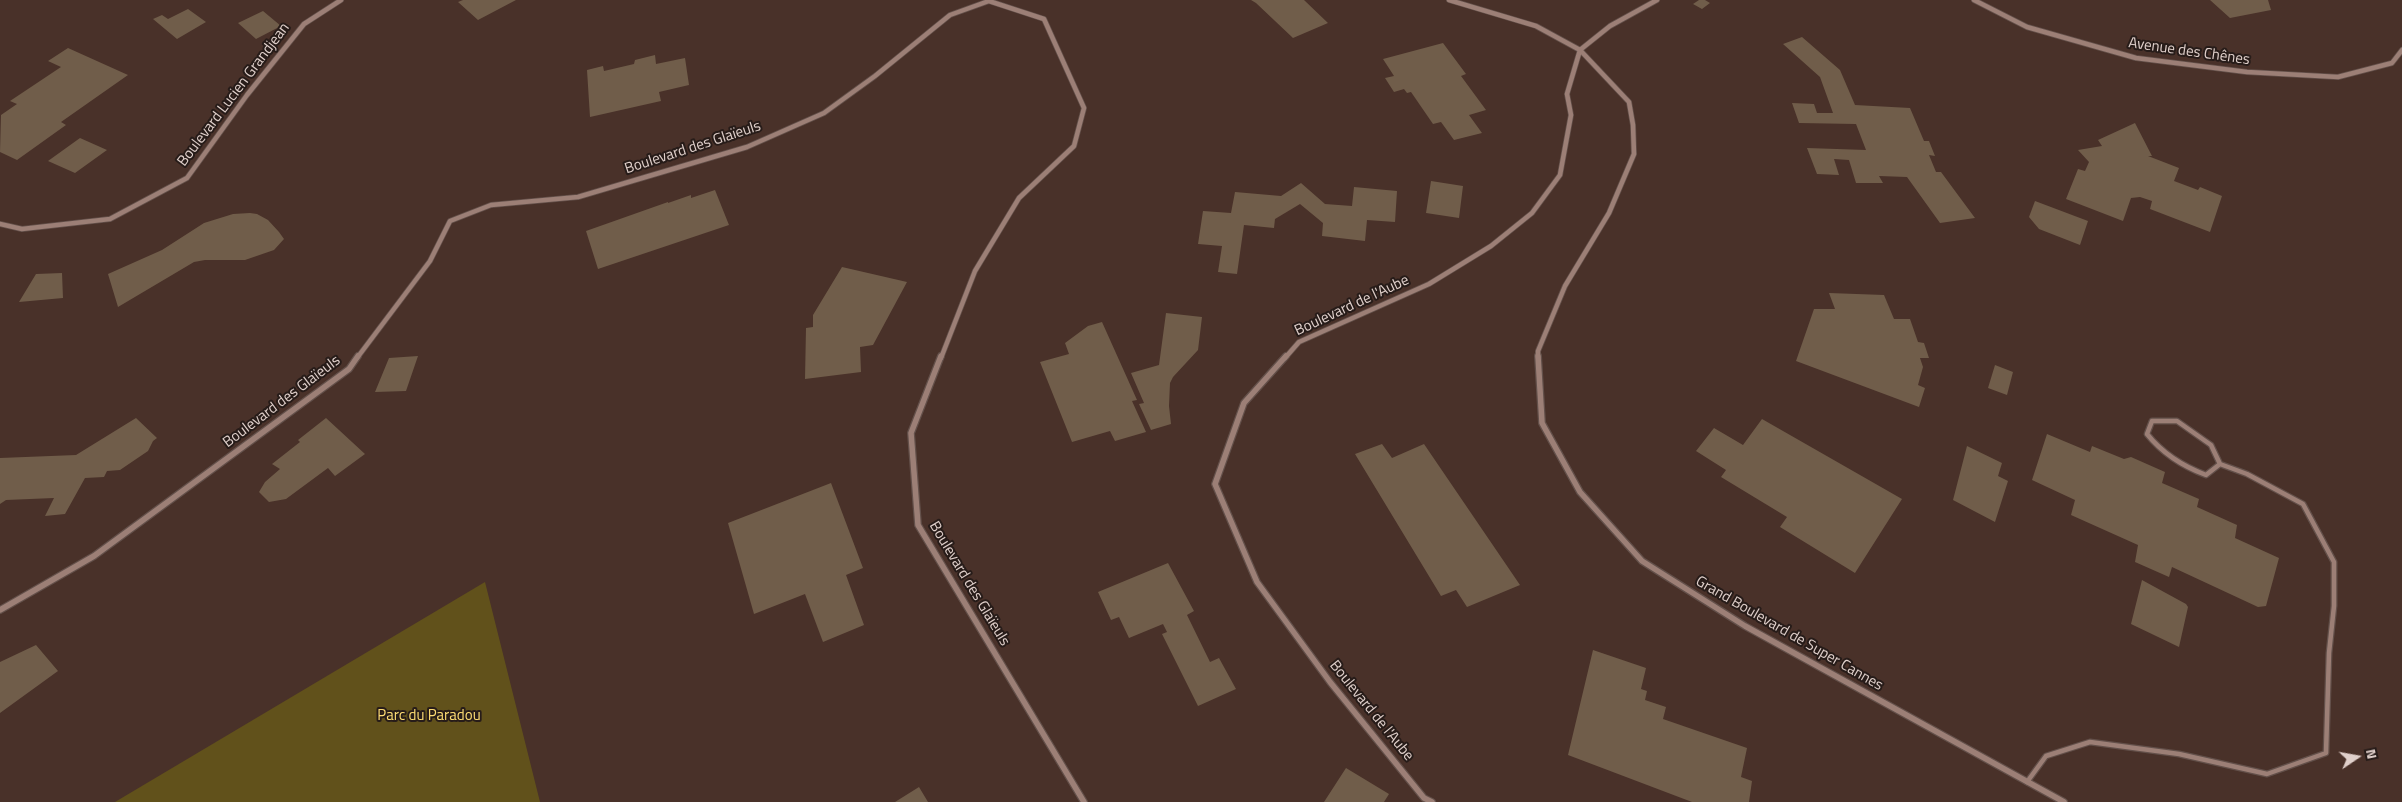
<!DOCTYPE html>
<meta charset="utf-8">
<style>
body{margin:0}
#map{position:relative;width:2402px;height:802px;overflow:hidden;background:#493129;font-family:"Titillium Web",sans-serif}
canvas{display:block}
.north{position:absolute;left:2332px;top:732px;width:50px;height:50px;-webkit-text-stroke:4px #271c19;paint-order:stroke;rotate:78deg;font-size:14px;font-weight:700;line-height:20px;text-align:center;color:#e0d0cb}
.north::after{content:'';display:block;margin:auto;width:18px;height:22px;background:#e0d0cb;clip-path:polygon(50% 0,100% 100%,50% 72%,0 100%)}
</style>
<div id="map">
<canvas width="2402" height="802"></canvas>
<div class="north">N</div>
</div>
<script>
const context = document.querySelector('canvas').getContext('2d');
context.lineJoin = 'round';
function fill(path, color) { context.fillStyle = color; context.fill(path, 'evenodd'); }
function trace(path, color, width, dash) { context.strokeStyle = color; context.lineWidth = width; context.lineCap = dash ? 'butt' : 'round'; context.setLineDash(dash || []); context.stroke(path); }
function label(font, color, halo, rows, align = 'center') {
  context.font = font + ' "Titillium Web",sans-serif'; context.lineWidth = 4; context.setLineDash([]); context.textBaseline = 'middle'; context.strokeStyle = halo; context.fillStyle = color; for (const [text, x, y, turn = 0] of rows) {
    context.save(); context.translate(x, y); context.rotate((+turn || 0) * Math.PI / 180); context.textAlign = isNaN(turn) ? turn : align; if (halo) context.strokeText(text, 0, 0); context.fillText(text, 0, 0); context.restore();
  }
}
fill(new Path2D(`
 M 485,582 L 540,802 L 115,802 Z`), '#61511b');
fill(new Path2D(`
 M 463,0 L 516,0 L 478,20 L 458,2 Z
 M 1251,0 L 1304,0 L 1328,23 L 1293,38 L 1256,3 Z
 M 1699,0 L 1705,0 L 1710,3 L 1702,9 L 1693,4 Z
 M 2210,0 L 2268,0 L 2271,10 L 2230,18 Z
 M 188,9 L 206,22 L 177,39 L 153,19 L 162,15 L 168,19 Z
 M 263,11 L 281,26 L 256,39 L 238,23 Z
 M 1802,37 L 1840,70 L 1855,105 L 1910,108 L 1924,141 L 1929,141 L 1935,156 L 1929,155 L 1936,172 L 1941,172 L 1975,218 L 1940,223 L 1907,177 L 1879,176 L 1883,183 L 1856,183 L 1849,160 L 1834,159 L 1839,175 L 1817,174 L 1807,148 L 1866,150 L 1856,124 L 1799,123 L 1792,103 L 1814,104 L 1817,113 L 1833,113 L 1820,77 L 1783,44 Z
 M 1443,43 L 1466,74 L 1461,76 L 1486,110 L 1469,115 L 1482,133 L 1454,140 L 1441,122 L 1433,124 L 1411,92 L 1407,93 L 1404,89 L 1394,92 L 1385,78 L 1394,76 L 1383,59 Z
 M 68,48 L 128,75 L 61,122 L 66,125 L 17,160 L 0,152 L 1,115 L 17,104 L 10,101 L 61,67 L 48,61 Z
 M 655,55 L 656,64 L 685,58 L 689,85 L 659,92 L 661,101 L 590,117 L 587,70 L 603,66 L 604,71 L 634,64 L 635,60 Z
 M 2135,123 L 2152,156 L 2148,156 L 2179,168 L 2174,181 L 2198,190 L 2200,187 L 2222,196 L 2210,232 L 2150,209 L 2152,201 L 2140,197 L 2131,198 L 2123,221 L 2066,199 L 2078,169 L 2085,171 L 2089,162 L 2078,150 L 2102,146 L 2098,140 Z
 M 80,138 L 107,150 L 75,173 L 48,161 Z
 M 1431,181 L 1463,186 L 1459,218 L 1426,213 Z
 M 1301,183 L 1325,204 L 1352,206 L 1354,187 L 1397,191 L 1395,222 L 1367,220 L 1365,241 L 1322,236 L 1323,223 L 1300,204 L 1275,219 L 1274,228 L 1244,225 L 1237,274 L 1218,272 L 1222,246 L 1198,244 L 1203,211 L 1231,213 L 1235,192 L 1281,196 Z
 M 715,190 L 729,225 L 598,269 L 586,231 L 668,202 L 668,203 L 691,195 L 691,198 Z
 M 2035,201 L 2088,221 L 2080,245 L 2039,229 L 2029,217 Z
 M 250,213 L 257,214 L 268,220 L 279,232 L 284,239 L 274,250 L 245,260 L 205,260 L 194,262 L 118,307 L 108,274 L 162,250 L 204,223 L 233,214 Z
 M 842,267 L 907,282 L 873,345 L 860,347 L 861,372 L 805,379 L 806,328 L 813,327 L 813,315 Z
 M 62,273 L 63,298 L 19,302 L 36,274 Z
 M 1829,293 L 1884,295 L 1894,319 L 1910,319 L 1918,342 L 1924,343 L 1929,358 L 1920,358 L 1923,367 L 1918,385 L 1925,388 L 1919,407 L 1796,361 L 1814,309 L 1835,309 Z
 M 1166,313 L 1202,317 L 1198,350 L 1173,377 L 1170,383 L 1169,406 L 1171,424 L 1151,430 L 1139,404 L 1144,403 L 1131,373 L 1159,365 Z
 M 1102,322 L 1137,400 L 1132,401 L 1146,432 L 1115,441 L 1110,431 L 1072,442 L 1040,362 L 1069,354 L 1065,343 L 1088,326 Z
 M 418,356 L 406,391 L 375,392 L 389,358 Z
 M 1995,365 L 2013,372 L 2007,395 L 1988,388 Z
 M 136,418 L 157,438 L 153,441 L 148,451 L 120,470 L 107,471 L 104,477 L 85,478 L 65,514 L 45,516 L 54,498 L 6,500 L 0,504 L 0,458 L 76,455 Z
 M 326,418 L 365,454 L 335,476 L 328,468 L 286,499 L 269,502 L 259,492 L 265,482 L 280,469 L 272,464 L 300,442 L 298,440 Z
 M 1762,419 L 1902,499 L 1855,573 L 1780,527 L 1787,517 L 1721,477 L 1726,470 L 1696,451 L 1714,428 L 1743,445 Z
 M 2047,434 L 2090,452 L 2092,446 L 2124,459 L 2131,457 L 2165,472 L 2162,483 L 2199,499 L 2197,507 L 2237,525 L 2235,538 L 2279,558 L 2266,606 L 2258,607 L 2172,567 L 2169,577 L 2135,562 L 2138,545 L 2071,515 L 2075,500 L 2032,480 Z
 M 1382,444 L 1392,458 L 1424,444 L 1520,585 L 1467,607 L 1456,590 L 1441,596 L 1355,454 Z
 M 1967,446 L 2002,463 L 1998,476 L 2008,481 L 1995,522 L 1953,500 Z
 M 831,483 L 863,568 L 846,575 L 864,625 L 823,642 L 805,594 L 754,614 L 728,523 Z
 M 1168,563 L 1194,611 L 1187,615 L 1210,662 L 1219,658 L 1236,689 L 1198,706 L 1162,634 L 1167,632 L 1163,624 L 1129,638 L 1119,617 L 1111,620 L 1098,592 Z
 M 2142,580 L 2186,604 L 2188,607 L 2179,647 L 2131,624 Z
 M 36,645 L 58,671 L 0,713 L 0,662 Z
 M 1593,650 L 1646,668 L 1641,689 L 1647,691 L 1645,700 L 1666,707 L 1663,719 L 1747,748 L 1741,777 L 1752,781 L 1749,802 L 1692,802 L 1568,755 Z
 M 1346,768 L 1389,794 L 1384,802 L 1324,802 Z
 M 919,787 L 928,802 L 895,802 Z`), '#705d4a');
const lane = new Path2D(`
 M 2152,421 L 2177,421 L 2211,445 L 2220,464 L 2206,475 C 2182,466 2163,454 2147,434 Z
 M 2027,782 L 2046,756 L 2090,742 L 2179,754 L 2267,774 L 2326,753 L 2329,653 L 2334,606 L 2334,562 L 2303,504 L 2247,474 L 2220,464`);
const streetFar1 = new Path2D(`
 M 1449,0 L 1536,26 L 1580,50 L 1629,102 L 1633,125 L 1634,154 L 1609,213 L 1565,286 L 1538,351 L 1538,358
 M 1974,0 L 2027,27 L 2136,58 L 2247,72 L 2338,77 L 2392,63 L 2402,50
 M 1580,50 L 1610,26 L 1657,0
 M 0,224 L 22,229 L 110,219 L 187,178 L 247,95 L 304,24 L 341,0
 M 357,358 L 430,261 L 450,221 L 491,205 L 578,197 L 747,147 L 824,113 L 875,76 L 950,15 L 989,1 L 1044,19 L 1084,108 L 1074,146 L 1019,198 L 975,271 L 941,358
 M 1285,358 L 1299,342 L 1429,284 L 1491,246 L 1532,213 L 1560,175 L 1571,115 L 1567,94 L 1580,50`);
const street = new Path2D(`
 M 941,356 L 911,433 L 918,525 L 1084,802
 M 1286,356 L 1244,403 L 1215,484 L 1257,582 L 1330,682 L 1424,798 L 1432,802
 M 1538,356 L 1542,423 L 1580,492 L 1642,561 L 1745,626 L 2064,802
 M 0,610 L 94,556 L 349,369 L 358,356`);
trace(lane, '#63504a', 7);
trace(streetFar1, '#63504a', 6);
trace(street, '#63504a', 8);
trace(lane, '#9c7f76', 4.5);
trace(streetFar1, '#9c7f76', 4.5);
trace(street, '#9c7f76', 5.5);
label('15px', '#e0d0cb', '#271c19', [
 ["Avenue des Chênes",2189,52,8],
 ["Boulevard Lucien Grandjean",234,95,-53],
 ["Boulevard des Glaïeuls",693,148,-18],
 ["Boulevard de l'Aube",1352,306,-25],
 ["Boulevard des Glaïeuls",282,402,-37],
 ["Boulevard des Glaïeuls",969,584,59],
 ["Grand Boulevard de Super Cannes",1789,634,30],
 ["Boulevard de l'Aube",1371,711,51]
]);
label('15px', '#fddc73', '#271c19', [
 ["Parc du Paradou",429,716]
]);
</script>
